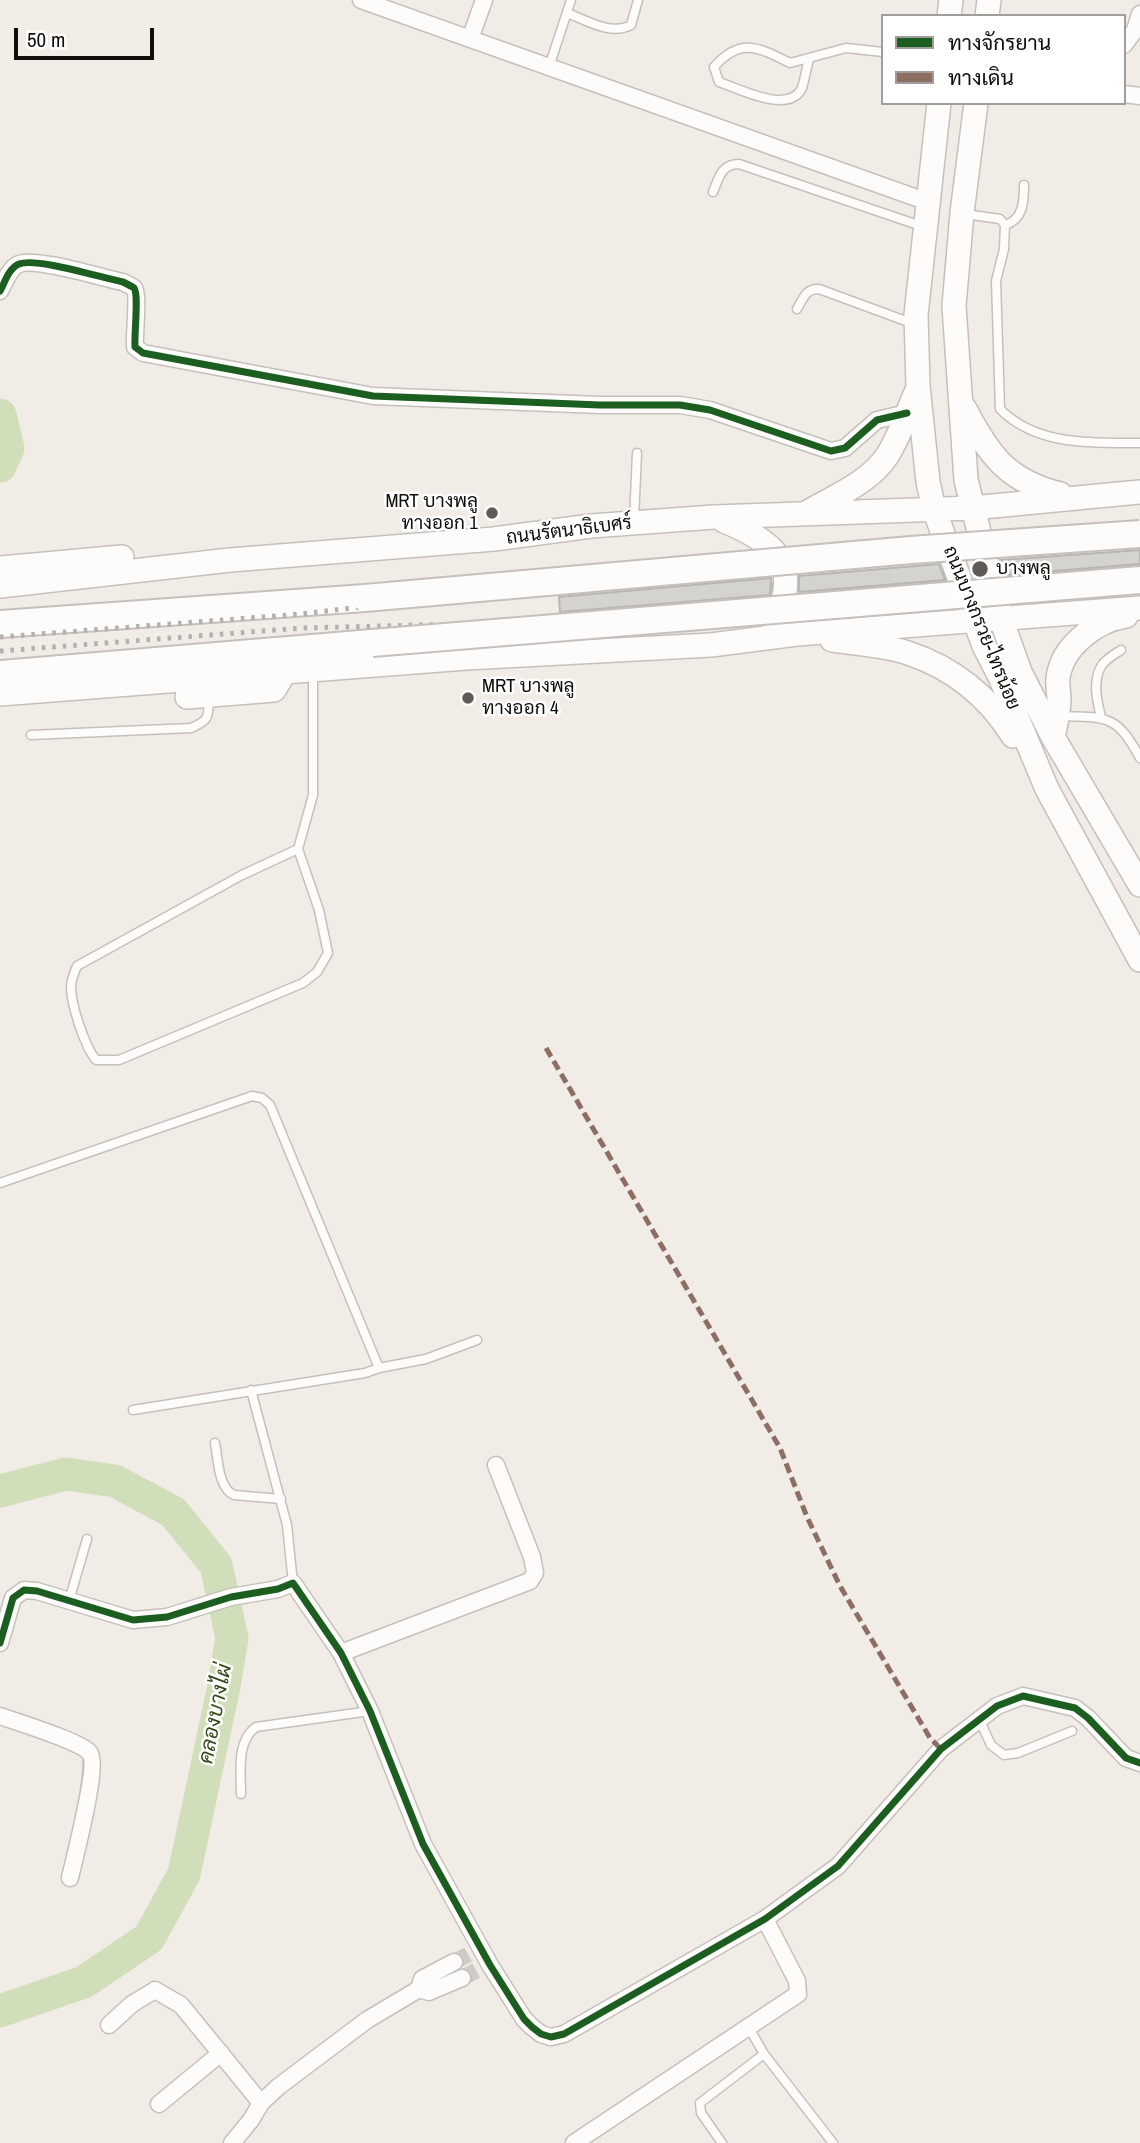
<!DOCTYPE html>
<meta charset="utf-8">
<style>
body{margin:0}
#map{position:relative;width:1140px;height:2143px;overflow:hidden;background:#f1ece6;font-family:"Archivo Narrow",Sarabun,sans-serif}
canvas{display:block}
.legend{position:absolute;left:881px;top:14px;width:245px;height:91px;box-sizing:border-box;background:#fff;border:2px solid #9f9e9d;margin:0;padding:9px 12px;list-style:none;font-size:21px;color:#100d0a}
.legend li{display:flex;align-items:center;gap:14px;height:35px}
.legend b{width:35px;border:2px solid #9f9e9d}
.scale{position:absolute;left:14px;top:28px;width:140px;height:32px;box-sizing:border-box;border:4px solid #100d0a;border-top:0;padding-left:9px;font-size:21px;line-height:24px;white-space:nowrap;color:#100d0a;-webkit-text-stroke:5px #fff;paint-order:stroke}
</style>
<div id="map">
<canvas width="1140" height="2143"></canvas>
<ul class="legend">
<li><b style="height:9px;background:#1b5e20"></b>ทางจักรยาน</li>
<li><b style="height:9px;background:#8d6e63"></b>ทางเดิน</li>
</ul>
<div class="scale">50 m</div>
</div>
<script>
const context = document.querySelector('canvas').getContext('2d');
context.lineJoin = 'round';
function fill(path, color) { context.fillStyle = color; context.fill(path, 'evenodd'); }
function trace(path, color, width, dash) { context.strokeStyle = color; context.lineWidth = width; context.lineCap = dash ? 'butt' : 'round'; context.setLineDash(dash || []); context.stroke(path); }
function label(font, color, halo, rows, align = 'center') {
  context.font = font + ' "Archivo Narrow",Sarabun,sans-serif'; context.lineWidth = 5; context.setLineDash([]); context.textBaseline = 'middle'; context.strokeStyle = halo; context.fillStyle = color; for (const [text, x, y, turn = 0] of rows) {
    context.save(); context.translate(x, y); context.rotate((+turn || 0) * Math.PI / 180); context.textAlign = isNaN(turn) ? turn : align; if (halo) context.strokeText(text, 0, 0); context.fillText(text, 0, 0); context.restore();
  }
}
fill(new Path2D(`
 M 1140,552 L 1140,576 L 1018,586 L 1006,574 Z
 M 971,563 L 983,575 L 987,588 L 976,577 Z
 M 938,566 L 951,578 L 956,592 L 812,603 L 801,591 Z
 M 770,580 L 782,592 L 781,606 L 574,623 L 562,611 Z`), '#0003');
trace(new Path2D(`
 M 0,415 L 8,448 L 0,466
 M 0,1491 L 66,1474 L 115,1481 L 173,1512 L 216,1565 L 232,1638 L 224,1686 L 184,1874 L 149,1938 L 84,1982 L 0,2011`), '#d0deb9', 33);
const building = new Path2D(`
 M 1140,550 L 1140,564 L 1004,575 L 1000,560 Z
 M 939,564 L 945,580 L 799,592 L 799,576 Z
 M 771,578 L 770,595 L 560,612 L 559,597 Z`);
fill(building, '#d5d3ce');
trace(building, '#b8b6b1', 2);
trace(new Path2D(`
 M 454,1962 L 471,1953
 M 462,1978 L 481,1968`), '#cfcbc5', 16, [16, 8]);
const lane = new Path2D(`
 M 567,13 C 586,20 611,36 631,25 L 638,0
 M 809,60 C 806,69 805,79 802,88 C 789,115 740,89 719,82 L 714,67 C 740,37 758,47 790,63 L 846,48 L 883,52
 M 549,67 L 571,0
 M 713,192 C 719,178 721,164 739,164 L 924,227
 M 965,214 L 1000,219 L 1005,225 L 1004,249 L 996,281 L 1000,409 C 1036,446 1093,443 1140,443
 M 1005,225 C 1023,220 1024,202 1024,185
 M 797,309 C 803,299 806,288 819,289 L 914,324
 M 634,520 L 637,453
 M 1061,716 C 1107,717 1117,715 1140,758
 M 1101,717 C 1097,701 1092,680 1102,665 C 1106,659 1115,654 1121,650
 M 31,735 L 191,728 C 210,720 208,717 209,697
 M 298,849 L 242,875 L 77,966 C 74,973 71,980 71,987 C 71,1005 85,1047 96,1060 L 119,1060 L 303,983 L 317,972 L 328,953 L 319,910 L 298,849 L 313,795 L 313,673
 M 0,1183 L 252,1096 L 262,1098 L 270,1105 L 379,1368 L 365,1373 L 133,1410
 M 379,1368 L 426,1359 L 477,1340
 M 251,1390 L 287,1525 L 293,1583
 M 215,1443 C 218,1458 218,1488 234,1495 L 281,1499
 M 69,1601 L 87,1539
 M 979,1719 L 991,1745 L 1004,1755 L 1018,1753 L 1072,1731
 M 241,1794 C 241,1773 236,1741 256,1727 L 370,1711
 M 749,2028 L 764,2054 L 833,2143
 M 722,2143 L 701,2113 L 700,2103 L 764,2054`);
const street = new Path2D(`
 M 361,0 L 928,202
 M 470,39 L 484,0
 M 1124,45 L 1135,30 L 1140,14
 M 1124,94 L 1140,96
 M 0,291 C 5,282 9,268 19,264 C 36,257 102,278 123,282 C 125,283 133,287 134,288 C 139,294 134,335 135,347 L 143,353 L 373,396 L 600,405 L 680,405 L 710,410 L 831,451 L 845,448 L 877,420 L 907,413
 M 0,1643 L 13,1598 L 24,1590 L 37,1591 L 133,1620 L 167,1617 L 231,1597 L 278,1589 L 293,1583 L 341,1653 L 370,1711 L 423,1844 L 490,1965 L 524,2019 L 532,2027 L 541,2034 L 551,2037 L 564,2034 L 765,1919 L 838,1866 L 941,1749 L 997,1706 L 1023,1696 L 1075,1708 L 1088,1718 L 1126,1758 L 1140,1763
 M 341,1653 L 530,1581 L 535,1573 L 532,1557 L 496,1465
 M 0,1716 C 17,1722 79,1741 89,1752 C 100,1763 74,1859 70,1878
 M 419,1989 L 429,1992 L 462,1978
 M 109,2025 L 132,2004 L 155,1990 L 181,2005 L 261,2103
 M 159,2104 L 221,2053
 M 232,2143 L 251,2120 L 261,2103 L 278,2087 L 367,2020 L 419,1989 L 422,1979 L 454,1962
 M 574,2143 L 798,1994 L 797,1981 L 765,1919`);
const secondary = new Path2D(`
 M 949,16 L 951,0
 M 987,16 L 989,0
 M 939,103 L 916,315 L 918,386 L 928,482 L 934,509 L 984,646 L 1000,677 L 1047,789 L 1140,960
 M 976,103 L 962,213 L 954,306 L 966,480 L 1001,619 L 1020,672 L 1053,737 L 1140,885
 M 965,409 C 989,455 1007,481 1060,494
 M 806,513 C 833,497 869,483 887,456 C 900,436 907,412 917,390
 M 724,521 C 776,542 803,566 774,623
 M 0,568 L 122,557
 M 0,586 L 230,560 L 494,539 L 591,526 L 714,517 L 972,508 L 1140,492
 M 832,640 C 857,644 885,645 908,653 C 953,668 988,696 1013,736
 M 0,694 L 466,658 L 711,645 L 797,634 L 1140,608
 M 187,697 L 274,690 L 285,672
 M 1053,737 C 1056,724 1059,712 1059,699 C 1059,692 1057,684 1058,678 C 1062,646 1097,620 1126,616`);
const primary = new Path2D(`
 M 0,624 L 365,598
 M 0,674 L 372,643`);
trace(lane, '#c4c1bc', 11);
trace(street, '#c4c1bc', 19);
trace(secondary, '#c4c1bc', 26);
trace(primary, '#c4c1bc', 30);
trace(lane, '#fdfcfb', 8);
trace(street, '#fdfcfb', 16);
trace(secondary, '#fdfcfb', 23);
trace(primary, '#fdfcfb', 26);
trace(new Path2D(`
 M 0,637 L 301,614 L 539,586 L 1140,539
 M 0,651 L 302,628 L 542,622 L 1140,576`), '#b3b1b0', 5, [3.5, 7]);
const primaryBridge = new Path2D(`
 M 365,598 L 911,550 L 1140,534
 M 372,643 L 1140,580`);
trace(primaryBridge, '#c4c1bc', 30, []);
trace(primaryBridge, '#fdfcfb', 26);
trace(new Path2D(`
 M 546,1048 L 780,1448 L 807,1517 L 840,1586 L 930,1738 L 941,1749`), '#8d6e63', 5, [10, 5]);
trace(new Path2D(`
 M 0,291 C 5,282 9,268 19,264 C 36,257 102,278 123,282 C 125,283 133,287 134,288 C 139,294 134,335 135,347 L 143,353 L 373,396 L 600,405 L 680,405 L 710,410 L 831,451 L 845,448 L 877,420 L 907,413
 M 0,1643 L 13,1598 L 24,1590 L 37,1591 L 133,1620 L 167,1617 L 231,1597 L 278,1589 L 293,1583 L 341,1653 L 370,1711 L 423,1844 L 490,1965 L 524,2019 L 532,2027 L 541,2034 L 551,2037 L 564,2034 L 765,1919 L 838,1866 L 941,1749 L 997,1706 L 1023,1696 L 1075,1708 L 1088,1718 L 1126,1758 L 1140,1763`), '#1b5e20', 7);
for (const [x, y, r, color] of [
 [492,513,7,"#5f5b57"],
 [980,569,9,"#5f5b57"],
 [468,698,7,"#5f5b57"]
]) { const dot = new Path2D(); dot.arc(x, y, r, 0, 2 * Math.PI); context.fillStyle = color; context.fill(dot); trace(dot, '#fff', 2.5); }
label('19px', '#100d0a', '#fff', [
 ["MRT บางพลู",478,502,"right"],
 ["ทางออก 1",478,524,"right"],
 ["บางพลู",996,569],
 ["MRT บางพลู",482,687],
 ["ทางออก 4",482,709]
], 'left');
label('19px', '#100d0a', '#fff', [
 ["ถนนรัตนาธิเบศร์",569,531,-7],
 ["ถนนบางกรวย-ไทรน้อย",981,628,68]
]);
label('italic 21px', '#364915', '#fff', [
 ["คลองบางไผ่",216,1714,-79]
]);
</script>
